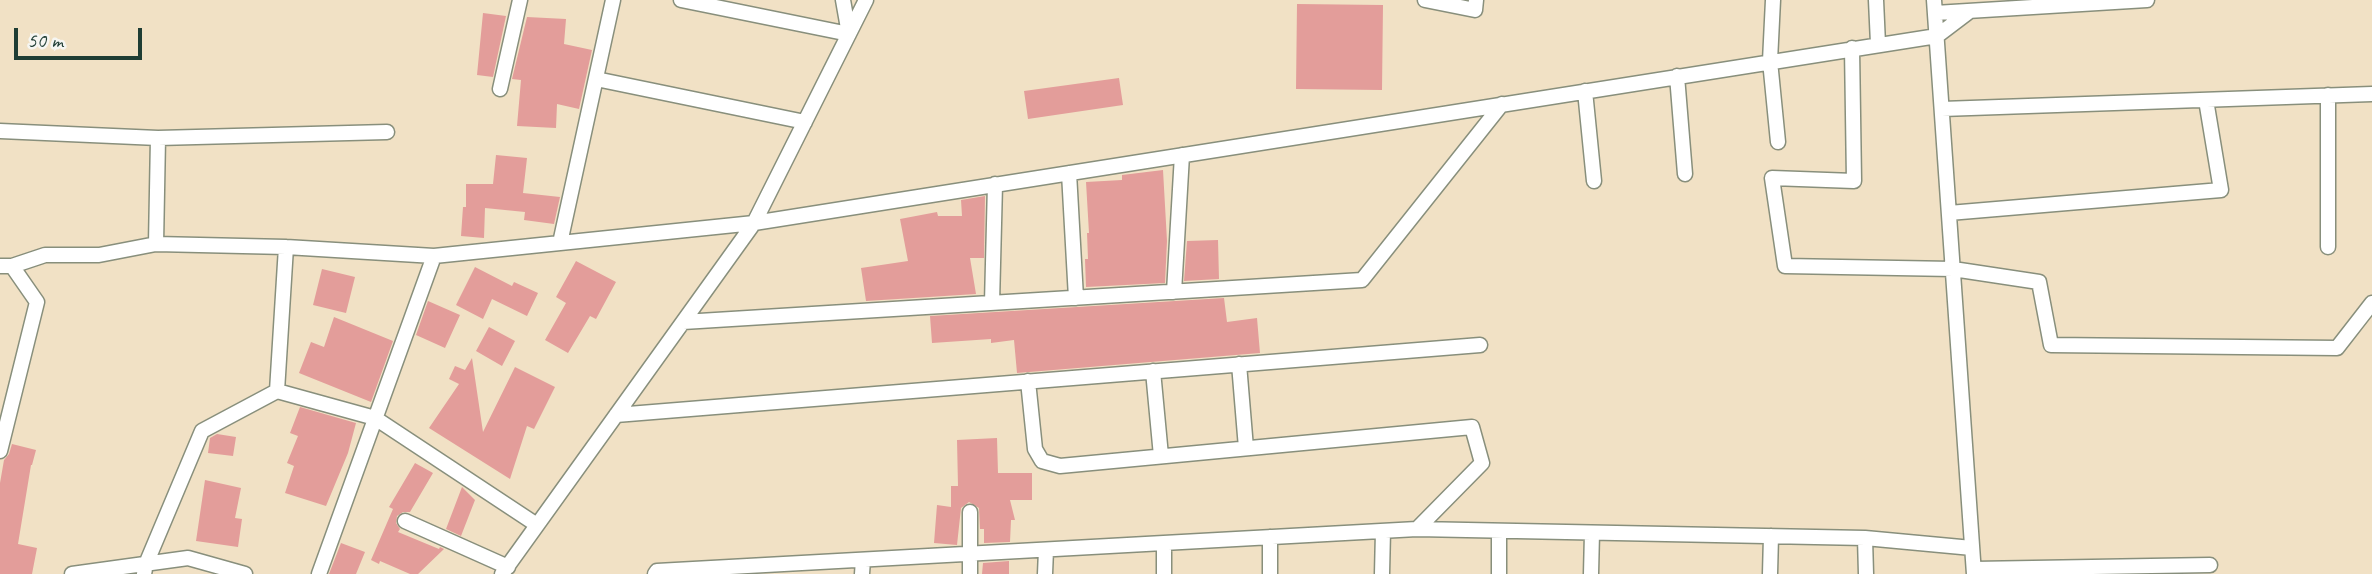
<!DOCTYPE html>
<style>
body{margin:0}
#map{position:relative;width:2372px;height:574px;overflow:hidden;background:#f1e1c5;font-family:Caveat,sans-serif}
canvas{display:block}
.scale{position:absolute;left:14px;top:28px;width:128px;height:32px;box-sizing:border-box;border:4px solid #1f3d34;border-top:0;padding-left:9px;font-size:21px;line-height:24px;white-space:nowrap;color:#1f3d34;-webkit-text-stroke:5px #f6f6f2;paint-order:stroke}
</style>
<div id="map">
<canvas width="2372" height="574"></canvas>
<div class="scale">50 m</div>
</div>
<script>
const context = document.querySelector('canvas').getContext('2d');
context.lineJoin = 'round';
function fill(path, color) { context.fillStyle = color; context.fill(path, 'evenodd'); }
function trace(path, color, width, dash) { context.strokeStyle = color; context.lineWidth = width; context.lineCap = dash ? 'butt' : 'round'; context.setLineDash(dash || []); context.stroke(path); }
fill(new Path2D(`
 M 1297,4 L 1383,5 L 1382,90 L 1296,89 Z
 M 483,13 L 506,16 L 493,77 L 477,75 Z
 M 527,17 L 566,19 L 564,44 L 592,50 L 579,109 L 557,104 L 556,128 L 517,126 L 521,80 L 512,79 Z
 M 1119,78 L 1123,105 L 1028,119 L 1024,91 Z
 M 496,155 L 527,158 L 523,193 L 560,197 L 554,224 L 524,220 L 525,212 L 485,208 L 484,238 L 461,236 L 463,207 L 466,207 L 466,184 L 493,184 Z
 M 1163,170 L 1167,241 L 1165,283 L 1086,287 L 1085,259 L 1088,259 L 1087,233 L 1089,233 L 1086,182 L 1122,180 L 1122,175 Z
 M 985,196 L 984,258 L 970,258 L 976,294 L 866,301 L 861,268 L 908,261 L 900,219 L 937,212 L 938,216 L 962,216 L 961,200 Z
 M 1218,240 L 1219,279 L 1184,281 L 1187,241 Z
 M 576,261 L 616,282 L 596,319 L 590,316 L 568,353 L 545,340 L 566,303 L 556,297 Z
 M 475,267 L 512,286 L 514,282 L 538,293 L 527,316 L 492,299 L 483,319 L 456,305 Z
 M 322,269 L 355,277 L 346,313 L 313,305 Z
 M 1224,298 L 1227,322 L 1257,318 L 1260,353 L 1017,373 L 1014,340 L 991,343 L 991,339 L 932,343 L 930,316 Z
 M 428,301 L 460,315 L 445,348 L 416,335 Z
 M 334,317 L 393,341 L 371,402 L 299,373 L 311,342 L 324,347 Z
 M 489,327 L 515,341 L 502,366 L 476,351 Z
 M 472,358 L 483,432 L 515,367 L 555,387 L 534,429 L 527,426 L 510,479 L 429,428 L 459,384 L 449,379 L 455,366 L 465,370 Z
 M 300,407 L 356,423 L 348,453 L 326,506 L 285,493 L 294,466 L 287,463 L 298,436 L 290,433 Z
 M 217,434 L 236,437 L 233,456 L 208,453 L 210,438 Z
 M 997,438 L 998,473 L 1032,473 L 1032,500 L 1010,500 L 1015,520 L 1011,520 L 1010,542 L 984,543 L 984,529 L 980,529 L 979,508 L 969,502 L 961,508 L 957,545 L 934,543 L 937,505 L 951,507 L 951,486 L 958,486 L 957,440 Z
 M 12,444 L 36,450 L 32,465 L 31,465 L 18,544 L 37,548 L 32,574 L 0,574 L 0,483 L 4,460 L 9,454 Z
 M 415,463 L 433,473 L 410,512 L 403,512 L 397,516 L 396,523 L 400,529 L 398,532 L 439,549 L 440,547 L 444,549 L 418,574 L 410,574 L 380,561 L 379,564 L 371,560 L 393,509 L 389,507 Z
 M 205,480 L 241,488 L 235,518 L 242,519 L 238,547 L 196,541 Z
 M 462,487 L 475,500 L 461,536 L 446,529 Z
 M 341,543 L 365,552 L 356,574 L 329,574 Z
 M 1009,561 L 1009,574 L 982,574 L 983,563 Z`), '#e39d9a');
const street = new Path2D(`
 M 681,0 L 849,34 L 843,0
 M 1425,0 L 1475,10 L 1476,0
 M 1773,0 L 1770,61 L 1778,142
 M 1876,0 L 1878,44
 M 1934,0 L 1974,574
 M 1935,13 L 2147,0
 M 1852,48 L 1854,181 L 1772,178 L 1785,266 L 1953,269 L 2039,282 L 2051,345 L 2337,348 L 2372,303
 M 1677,76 L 1685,174
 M 596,79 L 805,122
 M 500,89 L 520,0
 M 1585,91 L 1594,181
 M 2328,95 L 2328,247
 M 1942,109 L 2372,94
 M 0,131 L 158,138 L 387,132
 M 158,138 L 156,244 L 286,247 L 434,256 L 754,223 L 1937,36 L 1970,11
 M 1069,173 L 1076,298
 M 1949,213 L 2221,190 L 2206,100
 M 560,243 L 613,0
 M 0,266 L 12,266 L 45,255 L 99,255 L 156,244
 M 1174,292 L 1182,155
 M 992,303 L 995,184
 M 683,322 L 1362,280 L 1502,104
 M 1239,364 L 1246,448
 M 1153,371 L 1161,456
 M 1028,381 L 1035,449 L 1042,461 L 1060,466 L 1472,427 L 1482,463 L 1417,529
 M 277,391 L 375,418 L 537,525
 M 616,415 L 1480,345
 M 0,451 L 37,302 L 12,266
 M 970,512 L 970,574
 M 405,521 L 508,567
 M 1499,531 L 1499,574
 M 1270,537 L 1270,574
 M 1865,538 L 1866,574
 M 1164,543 L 1164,574
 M 1974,569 L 2210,565
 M 72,574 L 188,558 L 245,574
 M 144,574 L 146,564 L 202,431 L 277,391 L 286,247
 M 319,574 L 434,256
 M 502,574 L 754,223 L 866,0
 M 655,574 L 657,571 L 1417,529 L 1865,538 L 1972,548
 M 862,574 L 863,560
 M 1045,574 L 1046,550
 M 1382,574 L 1383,531
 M 1591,574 L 1592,533
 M 1770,574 L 1771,536`);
trace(street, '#888f7c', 17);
trace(street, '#fff', 14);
</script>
